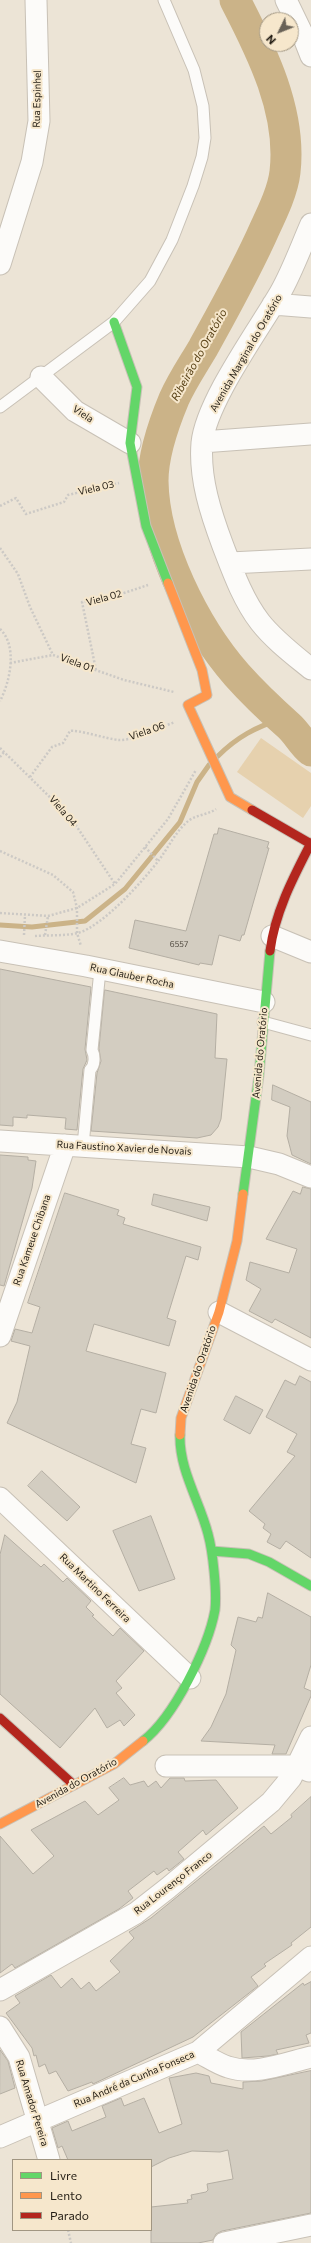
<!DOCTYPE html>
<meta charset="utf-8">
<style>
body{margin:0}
#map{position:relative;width:311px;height:2243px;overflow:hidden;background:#ece4d6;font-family:Commissioner,sans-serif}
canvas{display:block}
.legend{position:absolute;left:12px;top:2159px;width:140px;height:72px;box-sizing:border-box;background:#f6e7cc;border:1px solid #a19682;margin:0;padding:5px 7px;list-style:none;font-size:12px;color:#221c13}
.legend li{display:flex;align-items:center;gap:8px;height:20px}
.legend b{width:20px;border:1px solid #a19682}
.north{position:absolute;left:259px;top:12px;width:40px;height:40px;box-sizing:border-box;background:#f6e7cc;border:1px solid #a19682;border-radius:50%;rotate:227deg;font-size:11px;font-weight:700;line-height:16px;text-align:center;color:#221c13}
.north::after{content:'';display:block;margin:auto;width:14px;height:18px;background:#696257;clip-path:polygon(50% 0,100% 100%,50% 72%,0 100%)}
</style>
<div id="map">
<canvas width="311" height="2243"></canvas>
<ul class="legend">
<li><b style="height:5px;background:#63d668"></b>Livre</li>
<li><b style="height:5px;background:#ff974d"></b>Lento</li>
<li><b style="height:5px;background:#b3261e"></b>Parado</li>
</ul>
<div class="north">N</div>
</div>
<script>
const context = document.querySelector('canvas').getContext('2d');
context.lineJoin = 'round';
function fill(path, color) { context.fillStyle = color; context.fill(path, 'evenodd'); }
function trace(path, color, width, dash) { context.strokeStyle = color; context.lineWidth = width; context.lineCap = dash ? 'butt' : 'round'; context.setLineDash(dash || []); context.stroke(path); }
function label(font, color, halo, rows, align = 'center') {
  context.font = font + ' Commissioner,sans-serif'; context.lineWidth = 4; context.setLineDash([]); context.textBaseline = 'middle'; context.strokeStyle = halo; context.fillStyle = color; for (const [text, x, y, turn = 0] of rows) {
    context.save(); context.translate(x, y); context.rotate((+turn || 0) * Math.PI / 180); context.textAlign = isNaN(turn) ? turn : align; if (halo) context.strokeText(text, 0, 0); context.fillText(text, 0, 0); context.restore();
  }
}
fill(new Path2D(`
 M 261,738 L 311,773 L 311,806 L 303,818 L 237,772 Z`), '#e6d1ae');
trace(new Path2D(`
 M 218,756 C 237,737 256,727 281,719
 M 0,925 L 32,927 L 85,921 L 125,889 L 180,822 L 197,782 L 209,765`), '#cbb388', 5);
trace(new Path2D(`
 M 235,0 C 262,52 292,112 285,172 C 283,190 273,211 265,228 C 247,269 225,308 203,348 C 193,365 182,381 174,399 C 164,423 153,454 153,481 C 154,546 195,627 237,675 C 253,693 271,710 289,726 C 297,733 302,744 311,751`), '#cbb388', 31);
const building = new Path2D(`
 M 219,828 L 269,842 L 267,848 L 269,848 L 244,935 L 242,935 L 240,941 L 219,935 L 212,965 L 200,963 L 199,965 L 129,948 L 135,920 L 186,931 L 214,834 L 217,834 Z
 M 0,969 L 91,987 L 85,1049 L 87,1060 L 83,1069 L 77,1130 L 65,1129 L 66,1118 L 27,1115 L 27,1118 L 13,1117 L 13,1126 L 0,1125 Z
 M 105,990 L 217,1014 L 215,1058 L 227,1059 L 221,1119 L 218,1127 L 211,1135 L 197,1138 L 91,1131 L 97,1073 L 101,1061 L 99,1049 Z
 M 273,1085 L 311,1102 L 311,1164 L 292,1155 L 287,1136 L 290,1107 L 272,1100 Z
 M 0,1155 L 28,1157 L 28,1160 L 36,1161 L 32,1188 L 4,1286 L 0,1285 Z
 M 303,1187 L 311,1189 L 311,1338 L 275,1319 L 272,1323 L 249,1311 L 261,1289 L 246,1280 L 250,1262 L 289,1273 L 297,1249 L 266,1239 L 293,1191 L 300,1194 Z
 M 65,1193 L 119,1210 L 117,1215 L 125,1218 L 123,1224 L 201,1247 L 198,1260 L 186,1256 L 167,1318 L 176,1321 L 169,1346 L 94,1324 L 86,1351 L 166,1373 L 156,1413 L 141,1409 L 131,1444 L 146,1448 L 136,1483 L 7,1423 L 17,1402 L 30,1346 L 11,1341 L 15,1329 L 32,1333 L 40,1307 L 28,1303 Z
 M 154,1194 L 210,1207 L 207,1221 L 152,1205 Z
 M 300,1376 L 311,1382 L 311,1558 L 286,1541 L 280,1549 L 267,1542 L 271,1534 L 263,1528 L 265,1524 L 249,1511 L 295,1456 L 287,1452 L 297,1434 L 266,1417 L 285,1380 L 295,1385 Z
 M 236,1396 L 263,1410 L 250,1434 L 224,1420 Z
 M 42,1471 L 80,1507 L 67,1521 L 28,1486 Z
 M 151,1516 L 175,1579 L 139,1591 L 113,1531 Z
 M 5,1535 L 41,1567 L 44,1564 L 63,1582 L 67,1578 L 91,1601 L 86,1607 L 94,1615 L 92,1616 L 113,1636 L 120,1628 L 144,1651 L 116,1681 L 122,1688 L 116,1693 L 135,1715 L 124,1726 L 120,1720 L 107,1728 L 95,1708 L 60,1748 L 0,1694 L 0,1555 Z
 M 268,1593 L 311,1617 L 311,1665 L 304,1688 L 311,1691 L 311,1696 L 286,1754 L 272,1754 L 275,1745 L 201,1741 L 211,1727 L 226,1694 L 236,1650 L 231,1645 L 238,1617 L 256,1622 L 258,1617 L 262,1618 Z
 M 124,1778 L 130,1785 L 144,1781 L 148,1787 L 156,1781 L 161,1788 L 170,1778 L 184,1778 L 185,1781 L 216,1780 L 238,1808 L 206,1835 L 203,1830 L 178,1852 L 184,1859 L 169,1871 L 167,1868 L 157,1875 L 154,1871 L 128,1891 L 133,1898 L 119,1909 L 15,1968 L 12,1964 L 0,1973 L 0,1836 L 33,1874 L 54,1856 L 31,1830 L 85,1801 L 98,1815 L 119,1800 L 109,1788 Z
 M 311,1797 L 311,1927 L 291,1943 L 292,1945 L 264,1964 L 266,1966 L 251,1977 L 258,1986 L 193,2037 L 93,2084 L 92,2082 L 68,2091 L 56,2071 L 49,2074 L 45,2064 L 39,2067 L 36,2055 L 34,2056 L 32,2048 L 6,2013 L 20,2003 L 15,1996 L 51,1975 L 61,1988 L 72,1978 L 81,1989 L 89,1982 L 96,1991 L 120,1972 L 110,1961 L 134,1938 L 129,1932 L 151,1918 L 264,1826 L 271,1834 L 292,1817 L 291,1815 Z
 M 311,1982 L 311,2033 L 306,2035 L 309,2043 L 276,2050 L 278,2054 L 268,2056 L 242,2058 L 241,2032 L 303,1983 L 304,1985 Z
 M 0,2050 L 8,2061 L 15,2088 L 0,2094 Z
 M 311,2071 L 311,2213 L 222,2231 L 216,2234 L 213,2240 L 198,2243 L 151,2243 L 151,2207 L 188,2203 L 187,2200 L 192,2199 L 191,2195 L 206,2192 L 208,2190 L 207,2184 L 233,2179 L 228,2150 L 220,2152 L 192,2151 L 169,2158 L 151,2167 L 151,2160 L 68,2160 L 62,2146 L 58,2148 L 52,2128 L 68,2121 L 72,2131 L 106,2117 L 102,2106 L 121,2098 L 124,2106 L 144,2098 L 159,2133 L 182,2124 L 169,2078 L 196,2073 L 209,2076 L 211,2083 L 243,2089 L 243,2082 L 261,2081 Z`);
fill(building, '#d3cdc1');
trace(building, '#b4aea3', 1);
const lane = new Path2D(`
 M 0,407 L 114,322 L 150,281 L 172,240 L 193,186 L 202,157 L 205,138 L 203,106 L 194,70 L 164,0
 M 263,1022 L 311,1035
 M 83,1146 L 90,1070 C 95,1065 95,1056 92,1050 L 100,970`);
const street = new Path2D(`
 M 286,0 L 302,33 L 311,56
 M 311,224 C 301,247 292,272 280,293 C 258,331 206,402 202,443 C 199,478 211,514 223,546 C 233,572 243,600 260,622 C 274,640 294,655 311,669
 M 0,264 L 32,162 L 39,121 L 36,0
 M 273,304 L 311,307
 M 41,377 L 75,411 L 130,443
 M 202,442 L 311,434
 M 230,563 L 311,559
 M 272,936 L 311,952
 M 0,951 L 86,966 L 264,1002
 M 0,1141 L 249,1157 L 279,1164 L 311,1177
 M 219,1312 L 311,1360
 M 0,1336 L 65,1145
 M 0,1498 L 190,1678
 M 166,1766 L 298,1766 L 309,1771
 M 0,1990 L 136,1913 L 168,1888 L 271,1802 L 291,1778 L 311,1737
 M 0,2027 L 19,2057 L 49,2160
 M 198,2052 C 208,2057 218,2064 228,2067 C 254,2076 286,2063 311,2057
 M 0,2137 L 198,2052 L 311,1957
 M 224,2243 L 311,2225`);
const fast = new Path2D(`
 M 114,322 L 137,387 L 130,443 L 146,526 L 168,583
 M 243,1194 L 259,1075 L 270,951
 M 212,1551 L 249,1554 L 269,1562 L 311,1586
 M 143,1741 C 174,1717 208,1648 215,1610 C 217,1592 213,1552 208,1534 C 200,1502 179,1470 180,1435`);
const slow = new Path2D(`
 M 168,583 L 202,670 L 207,695 L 188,705 L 230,797 L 252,810
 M 180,1435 L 181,1418 L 219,1312 L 237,1241 L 243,1194
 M 0,1824 L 114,1764 L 143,1741`);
const jam = new Path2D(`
 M 252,810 L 311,844
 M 270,951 C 275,912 293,878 311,843
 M 0,1718 L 74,1785`);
trace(lane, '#c8c1b6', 13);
trace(street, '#c8c1b6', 23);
trace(fast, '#c8c1b6', 11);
trace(slow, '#c8c1b6', 11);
trace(jam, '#c8c1b6', 11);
trace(new Path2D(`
 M 0,506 L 16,498 L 26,514 L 64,502 L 68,495 L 119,483
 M 0,548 L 18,574 L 30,607 L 53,655 L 124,680 L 174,692
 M 0,629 C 18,646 10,682 0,701
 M 10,663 L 53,655
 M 96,670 L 82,602 L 115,596 L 148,585
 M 0,748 L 71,818 L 115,884
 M 0,757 L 4,752
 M 30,777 L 52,747 L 63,743 L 70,731 C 76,729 107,739 119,740 C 137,740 158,728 175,722
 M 145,847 L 158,861
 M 0,851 L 53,875 L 73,892 L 77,908 L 77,933 L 81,946
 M 0,913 L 48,916 L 77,908 L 115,884 L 168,819 L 196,770
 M 24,935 L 25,915
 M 45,935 L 48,916
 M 35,936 C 49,935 64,936 78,933 C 103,926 143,881 159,860 C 168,848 175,833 186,823 C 195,814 206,816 216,809
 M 68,2230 L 71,2243`), '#ccc9c5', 2.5, [2, 2]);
trace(lane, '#fcfbf9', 11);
trace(street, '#fcfbf9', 21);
trace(fast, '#63d668', 9);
trace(slow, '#ff974d', 9);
trace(jam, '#b3261e', 9);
label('8px', '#504a40', null, [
 ["6557",179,944]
]);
label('10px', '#221c13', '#f6e7cc', [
 ["Rua Espinhel",37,99,-89],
 ["Avenida Marginal do Oratório",246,353,-60],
 ["Viela",83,414,34],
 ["Viela 03",96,488,-13],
 ["Viela 02",104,598,-15],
 ["Viela 01",77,663,20],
 ["Viela 06",147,731,-19],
 ["Viela 04",63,811,49],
 ["Rua Glauber Rocha",132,976,12],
 ["Avenida do Oratório",260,1053,-85],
 ["Rua Faustino Xavier de Novais",124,1148,3],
 ["Rua Kameue Chibana",32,1240,-71],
 ["Avenida do Oratório",198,1369,-71],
 ["Rua Martino Ferreira",95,1588,44],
 ["Avenida do Oratório",76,1783,-29],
 ["Rua Lourenço Franco",173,1883,-38],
 ["Rua André da Cunha Fonseca",134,2079,-23],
 ["Rua Amador Pereira",32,2103,73]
]);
label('italic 11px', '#574015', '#f6e7cc', [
 ["Ribeirão do Oratório",199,355,-61]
]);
</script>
